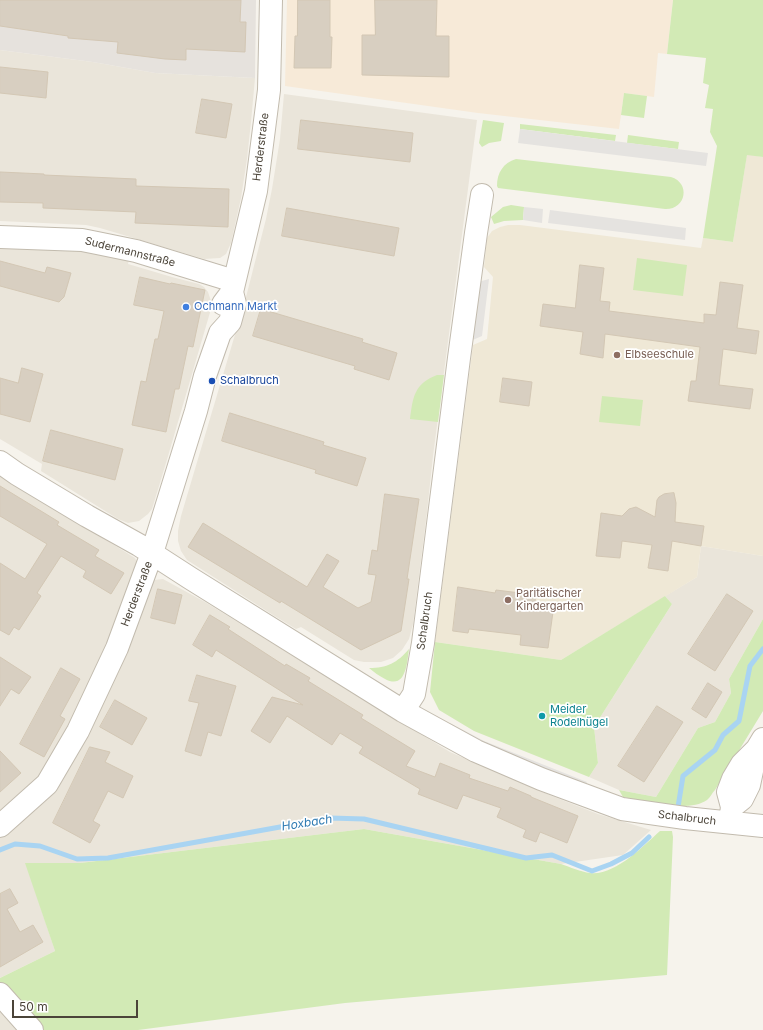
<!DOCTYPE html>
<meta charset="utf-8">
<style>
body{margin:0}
#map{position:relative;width:763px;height:1030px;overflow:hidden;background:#f6f3ec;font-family:Inter,sans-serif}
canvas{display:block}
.scale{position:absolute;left:12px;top:1000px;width:126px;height:18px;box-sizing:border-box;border:2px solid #4b4439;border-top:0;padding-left:5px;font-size:12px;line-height:14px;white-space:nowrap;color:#4b4439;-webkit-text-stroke:3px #fff;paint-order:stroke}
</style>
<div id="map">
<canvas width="763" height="1030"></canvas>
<div class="scale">50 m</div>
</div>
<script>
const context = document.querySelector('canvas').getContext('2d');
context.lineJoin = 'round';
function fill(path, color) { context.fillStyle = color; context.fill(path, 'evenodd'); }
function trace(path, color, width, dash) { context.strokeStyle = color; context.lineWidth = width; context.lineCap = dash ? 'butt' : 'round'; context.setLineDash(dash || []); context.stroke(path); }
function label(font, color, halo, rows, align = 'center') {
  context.font = font + ' Inter,sans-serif'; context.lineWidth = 3.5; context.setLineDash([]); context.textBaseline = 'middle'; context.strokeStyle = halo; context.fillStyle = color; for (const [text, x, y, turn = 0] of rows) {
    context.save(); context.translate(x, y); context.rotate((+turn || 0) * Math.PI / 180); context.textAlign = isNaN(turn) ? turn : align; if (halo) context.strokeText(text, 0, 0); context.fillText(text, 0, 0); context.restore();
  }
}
fill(new Path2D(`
 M 0,50 L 93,62 L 155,73 L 255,78 L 251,122 L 247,159 L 241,198 L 231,243 L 226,254 L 220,258 L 204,259 L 100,228 L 86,225 L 0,221 Z
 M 284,94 L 477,120 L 433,456 L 427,512 L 413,624 L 409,639 L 402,650 L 393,658 L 381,662 L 364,662 L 354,660 L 301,627 L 296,629 L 273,615 L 187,560 L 181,551 L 178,541 L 178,531 L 181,516 L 245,301 L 266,219 L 272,189 L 280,139 Z
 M 0,244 L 72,247 L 129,259 L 128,264 L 172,277 L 199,284 L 204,287 L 208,292 L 211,301 L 211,309 L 166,463 L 152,509 L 148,514 L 139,521 L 128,523 L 118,519 L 41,471 L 42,464 L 0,439 Z
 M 0,474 L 135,558 L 137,562 L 106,658 L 46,772 L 0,816 Z
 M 701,546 L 763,556 L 763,619 L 729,679 L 731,693 L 715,722 L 698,728 L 656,797 L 619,790 L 589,777 L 598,763 L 594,727 L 672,604 L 665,596 L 697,577 Z
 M 163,579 L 205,602 L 450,752 L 552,796 L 598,814 L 651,830 L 623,855 L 561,864 L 364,829 L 80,863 L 26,863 L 55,951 L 0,978 L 0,836 L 53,789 L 117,675 L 114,673 L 148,586 L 154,580 Z
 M 0,1002 L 26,1030 L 0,1030 Z`), '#eae5da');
fill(new Path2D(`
 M 287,0 L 673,0 L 667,54 L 658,53 L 654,97 L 624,93 L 619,129 L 478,113 L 285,86 Z`), '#f7ead8');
fill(new Path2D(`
 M 0,0 L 256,0 L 255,78 L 155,73 L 93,62 L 0,50 Z`), '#e6e2dd');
fill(new Path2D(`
 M 747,154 L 763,157 L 763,556 L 701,546 L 697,577 L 561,660 L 435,642 L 473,345 L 487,339 L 493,277 L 484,267 L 487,238 L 492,231 L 500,227 L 508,225 L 520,225 L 701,248 L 703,238 L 733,242 Z`), '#efe8d6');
fill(new Path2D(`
 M 673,0 L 763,0 L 763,157 L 747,155 L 733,242 L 703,238 L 717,146 L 710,132 L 713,109 L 705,108 L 709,85 L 703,83 L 706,58 L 667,54 Z
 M 624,93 L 647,96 L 644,118 L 621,115 Z
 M 483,120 L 504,123 L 501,141 L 489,143 L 482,147 L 479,143 Z
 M 520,124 L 616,135 L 615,141 L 520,129 Z
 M 628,135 L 679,142 L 678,149 L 627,143 Z
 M 516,159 L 671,177 C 691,183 686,210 665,209 L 498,188 L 497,186 C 497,173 503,163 516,159 Z
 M 511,205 L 524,207 L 523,220 L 504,221 L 494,224 L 491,217 L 503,207 Z
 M 637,258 L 687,265 L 683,296 L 633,290 Z
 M 437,375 L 444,375 L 438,422 L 410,419 C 413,397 414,384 437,375 Z
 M 602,396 L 643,400 L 640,426 L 599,422 Z
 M 665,596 L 672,604 L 594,727 L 598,763 L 589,777 L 474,731 L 439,710 L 430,692 L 435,642 L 561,660 Z
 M 763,619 L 763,711 L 715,790 C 712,793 710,798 707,800 C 689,813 644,802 623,797 L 619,790 L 656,797 L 698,728 L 715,722 L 731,693 L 729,679 Z
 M 409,649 C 407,663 406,690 385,679 C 379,676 374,672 369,668 C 387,668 397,663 409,649 Z
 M 364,829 L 561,864 C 570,867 581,872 590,873 C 615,876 643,846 660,831 L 672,831 L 673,837 L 667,975 L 345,1003 L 138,1030 L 39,1030 L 0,985 L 0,978 L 55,951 L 25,863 L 80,863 Z`), '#d2eab5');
fill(new Path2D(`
 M 520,129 L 708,153 L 706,166 L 518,143 Z
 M 524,207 L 543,209 L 542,223 L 523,220 Z
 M 550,210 L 686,228 L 685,240 L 548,223 Z
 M 489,279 L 482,336 L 468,342 L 478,282 Z
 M 450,723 L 484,741 L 587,782 L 585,787 L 446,726 Z`), '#e5e3e0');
trace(new Path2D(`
 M 678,807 L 683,776 L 715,750 L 723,735 L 739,721 L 750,666 L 763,649
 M 0,850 L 15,844 L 40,846 L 77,859 L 108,858 L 330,818 L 364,819 L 526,858 L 552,855 L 592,871 L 611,864 L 632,853 L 649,837`), '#a9d4f2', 5);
const building = new Path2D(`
 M 0,0 L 241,0 L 240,22 L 246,22 L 245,52 L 186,49 L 186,60 L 165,59 L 117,53 L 118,42 L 68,38 L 68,36 L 0,26 Z
 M 298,0 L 330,0 L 330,37 L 332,37 L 331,68 L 294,68 L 295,36 L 297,36 Z
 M 375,0 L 437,0 L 436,36 L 449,36 L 449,77 L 362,75 L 362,35 L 375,35 Z
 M 0,67 L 48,72 L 46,98 L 0,93 Z
 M 202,99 L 232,104 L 226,138 L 196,133 Z
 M 301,120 L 413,133 L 410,162 L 298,149 Z
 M 0,172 L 44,174 L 44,175 L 136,179 L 136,186 L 229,189 L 228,227 L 135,223 L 136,212 L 43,208 L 43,203 L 0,202 Z
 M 287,208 L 399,228 L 394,256 L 282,236 Z
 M 0,261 L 45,273 L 47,267 L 71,273 L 64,297 L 59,302 L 0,286 Z
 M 580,265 L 604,268 L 600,301 L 610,302 L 609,311 L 704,323 L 704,314 L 716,315 L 720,282 L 743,285 L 737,328 L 759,331 L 756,354 L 723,349 L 719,385 L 753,389 L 750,409 L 688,401 L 691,381 L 696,381 L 700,347 L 605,334 L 603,358 L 580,354 L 583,332 L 540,326 L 543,304 L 575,308 Z
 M 140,277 L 170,284 L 171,283 L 205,290 L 193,347 L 188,346 L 179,389 L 175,389 L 166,432 L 132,425 L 141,381 L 146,382 L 155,339 L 158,339 L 164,311 L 134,305 Z
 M 261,309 L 363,339 L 362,342 L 397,353 L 389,380 L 354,369 L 355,366 L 253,336 Z
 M 22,368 L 43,374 L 30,422 L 0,414 L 0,378 L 18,383 Z
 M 503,378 L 532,382 L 529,406 L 500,402 Z
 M 230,413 L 324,442 L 323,445 L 366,458 L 357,486 L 315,473 L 316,470 L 222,441 Z
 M 51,430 L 123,449 L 115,480 L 43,461 Z
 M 0,486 L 59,522 L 57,525 L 99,550 L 95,556 L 124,573 L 111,594 L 83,577 L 86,571 L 61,556 L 37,593 L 41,596 L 19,630 L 14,627 L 9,635 L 0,630 L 0,563 L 25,579 L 47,544 L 0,516 Z
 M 674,493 L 676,503 L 675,522 L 704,526 L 701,546 L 672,541 L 668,571 L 648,568 L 652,545 L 622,541 L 620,558 L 596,556 L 601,513 L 622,516 L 629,509 L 636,507 L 655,517 L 657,500 L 659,497 L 664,494 Z
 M 385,494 L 419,499 L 407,579 L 409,579 L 401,631 L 361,650 L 281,601 L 280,603 L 188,547 L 203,523 L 307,587 L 327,554 L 339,561 L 323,587 L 358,608 L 371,602 L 376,575 L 368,574 L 372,550 L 377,551 Z
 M 458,587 L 495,593 L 496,590 L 536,595 L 534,607 L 536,607 L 535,610 L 553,612 L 548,648 L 520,645 L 521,635 L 469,629 L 468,633 L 453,631 Z
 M 158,589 L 182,595 L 175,624 L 151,618 Z
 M 727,594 L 753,611 L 715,671 L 688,654 Z
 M 210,615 L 230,627 L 228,629 L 285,666 L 286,664 L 310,678 L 308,681 L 363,715 L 361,718 L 415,751 L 406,766 L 435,777 L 440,763 L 470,775 L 469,778 L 508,791 L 510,787 L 531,796 L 531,797 L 578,816 L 567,843 L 540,832 L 536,842 L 523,837 L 526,830 L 497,817 L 501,808 L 463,795 L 457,809 L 418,794 L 420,789 L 359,753 L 363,747 L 340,733 L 332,745 L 287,716 L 270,743 L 251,731 L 272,697 L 303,705 L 216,650 L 212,657 L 193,645 Z
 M 0,657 L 31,677 L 19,694 L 11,689 L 0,706 Z
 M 61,668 L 80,679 L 60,716 L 65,719 L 44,757 L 20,744 Z
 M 197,675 L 236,686 L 221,736 L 208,732 L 201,756 L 185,751 L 199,703 L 189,701 Z
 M 708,683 L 722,692 L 706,718 L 692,709 Z
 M 115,700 L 147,718 L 132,745 L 100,727 Z
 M 657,706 L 683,722 L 644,782 L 618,766 Z
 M 90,747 L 110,752 L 105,762 L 133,776 L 123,798 L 108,791 L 93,821 L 100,825 L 90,843 L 53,823 Z
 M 0,751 L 21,773 L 0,792 Z
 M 10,889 L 18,903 L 7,909 L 20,932 L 33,925 L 43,942 L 0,967 L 0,894 Z`);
fill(building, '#d8cfc1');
trace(building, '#d3c7b4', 1);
const minor = new Path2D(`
 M 0,237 L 82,240 L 97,243 L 136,251 L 234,281
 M 223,304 L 232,292 L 256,191 L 269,90 L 271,0
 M 0,462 L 17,474 L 87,516 L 139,545 L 190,578 L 403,711 L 476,751 L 541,779 L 622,809 L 685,818 L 763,826
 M 403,711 L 414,694 L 423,643 L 459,358 L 476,233 L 482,195
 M 732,807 L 742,799 L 749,785 L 756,752
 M 730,822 L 732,807 L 728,792 L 733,779 L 742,764 L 757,749 L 763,739
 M 0,826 L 47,784 L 78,731 L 117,648 L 152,553 L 196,411 L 205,376 L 220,333 L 230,322 L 235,304 L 232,292
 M 0,994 L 32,1030`);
trace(minor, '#c2bbae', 24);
trace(minor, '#fff', 22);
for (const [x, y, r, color] of [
 [186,307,4,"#3f7fe0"],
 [617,355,4,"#8d6e63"],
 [212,381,4,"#1a4fb4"],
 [508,600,4,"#8d6e63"],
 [542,716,4,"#0f9aa8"]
]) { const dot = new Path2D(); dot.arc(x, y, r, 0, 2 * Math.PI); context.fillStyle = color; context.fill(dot); trace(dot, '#fff', 1.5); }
label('11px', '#4b4439', '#fff', [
 ["Herderstraße",261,147,-83],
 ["Sudermannstraße",130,252,14],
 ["Herderstraße",137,594,-69],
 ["Schalbruch",425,621,-82],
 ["Schalbruch",687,818,7]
]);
label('11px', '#366cbe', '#fff', [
 ["Ochmann Markt",194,307]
], 'left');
label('11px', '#785e54', '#fff', [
 ["Elbseeschule",625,355],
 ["Paritätischer",516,594],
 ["Kindergarten",516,607]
], 'left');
label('11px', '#164399', '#fff', [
 ["Schalbruch",220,381]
], 'left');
label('11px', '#0d838f', '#fff', [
 ["Meider",550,710],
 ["Rodelhügel",550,723]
], 'left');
label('italic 12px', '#2e7ab2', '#fff', [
 ["Hoxbach",307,823,-9]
]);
</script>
